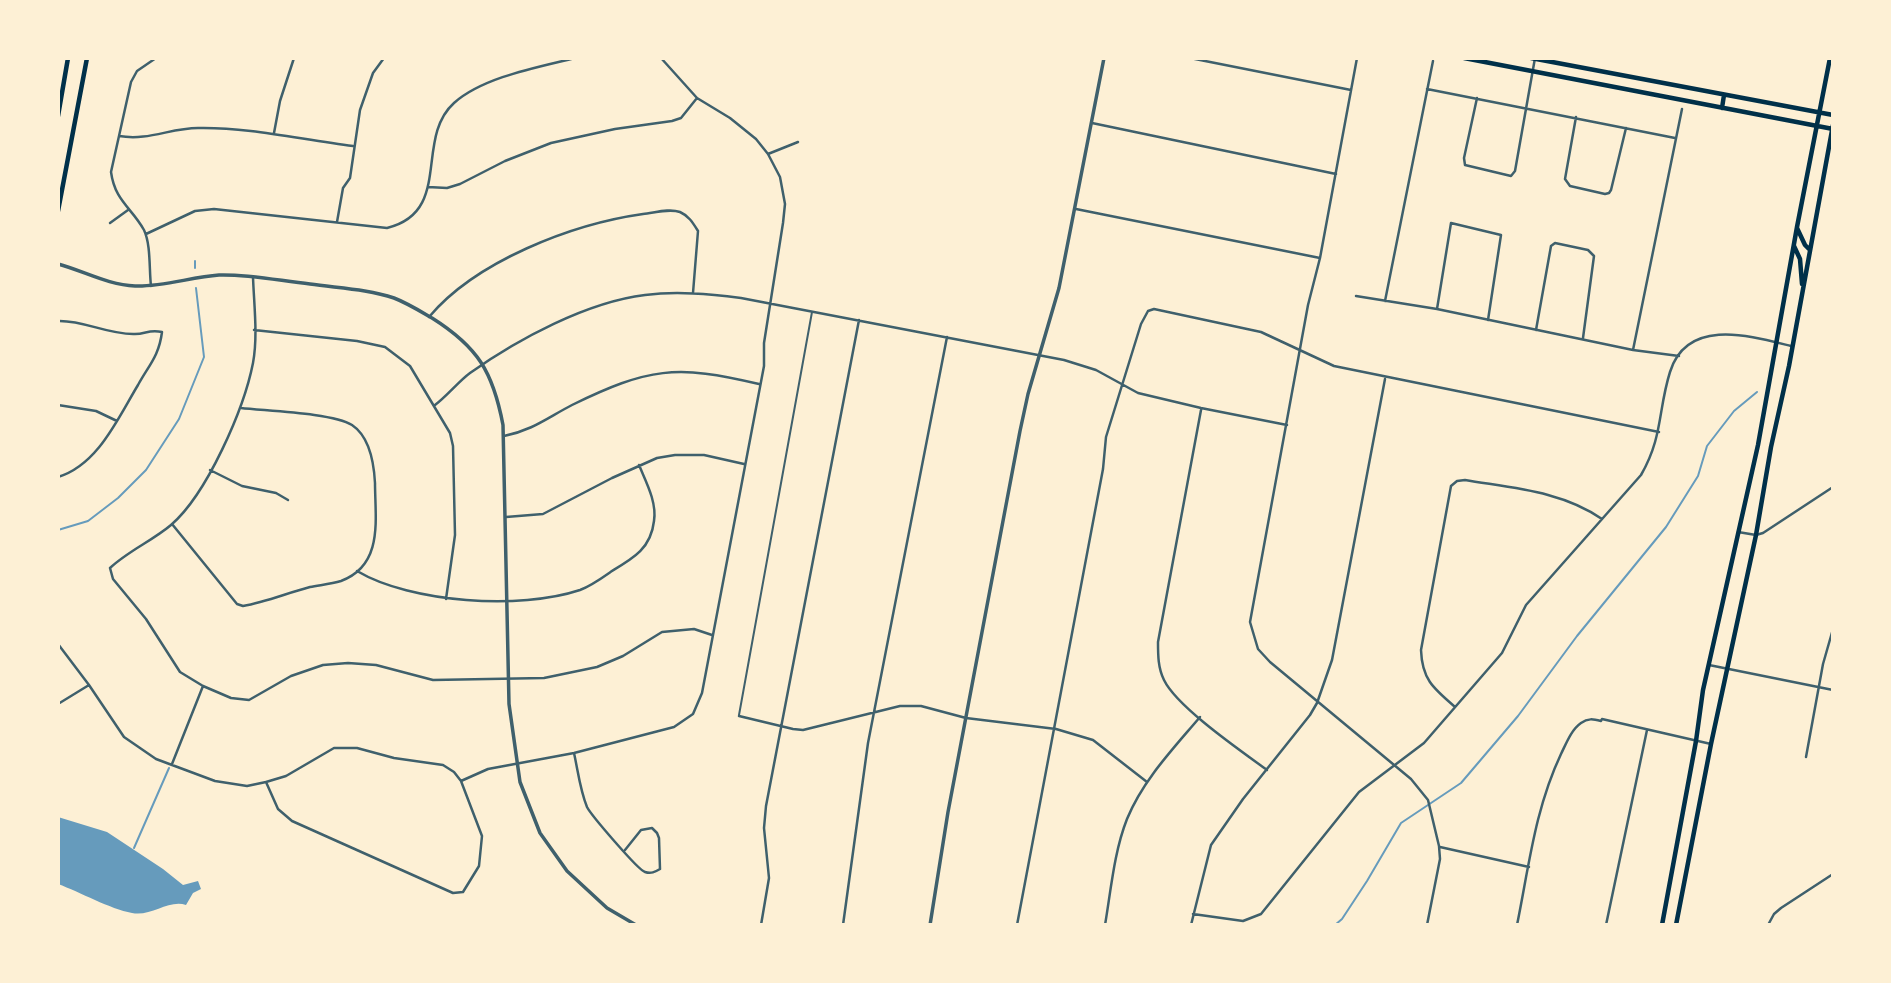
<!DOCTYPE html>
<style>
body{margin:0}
#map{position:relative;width:1891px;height:983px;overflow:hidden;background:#fdf0d5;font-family:Raleway,sans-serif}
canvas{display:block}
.frame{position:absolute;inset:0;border:60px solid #fdf0d5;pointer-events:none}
</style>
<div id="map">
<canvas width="1891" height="983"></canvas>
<div class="frame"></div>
</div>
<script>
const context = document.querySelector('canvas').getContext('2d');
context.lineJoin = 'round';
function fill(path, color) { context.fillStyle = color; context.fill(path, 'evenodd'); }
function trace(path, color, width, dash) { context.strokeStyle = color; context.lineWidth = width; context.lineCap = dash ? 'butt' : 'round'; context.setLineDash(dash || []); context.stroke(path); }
fill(new Path2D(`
 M 58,817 L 107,832 L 163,869 L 183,885 L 198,881 L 201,889 L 193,893 L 186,905 C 169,899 151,917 132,913 C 110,909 80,892 58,884 Z`), '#669bbc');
trace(new Path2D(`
 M 195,261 L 195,268
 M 58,530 L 88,521 L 118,498 L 146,470 L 179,419 L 204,357 L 196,288
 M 134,848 L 169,768
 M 1335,925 L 1342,919 L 1367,881 L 1401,823 L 1461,783 L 1518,716 L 1577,636 L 1666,527 L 1698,476 L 1707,446 L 1734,411 L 1757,392`), '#669bbc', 2);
trace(new Path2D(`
 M 739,715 L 812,312`), '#3f606c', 2);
trace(new Path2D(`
 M 1190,58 L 1351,90
 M 1357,58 L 1320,258 L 1308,305 L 1250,622 L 1258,649 L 1270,662 L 1411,779 L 1428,800 L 1439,846 L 1440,859 L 1427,925
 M 1427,89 L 1675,138
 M 1477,98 L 1464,158 L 1465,165 L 1511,176 L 1515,171 L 1535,58
 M 1576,117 L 1565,179 L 1570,186 L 1605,194 L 1609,193 L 1611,190 L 1626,128
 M 1092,123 L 1336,174
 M 274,133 L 280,101 L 294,58
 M 119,136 C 149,141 170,128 198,128 C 251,127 302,140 353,146
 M 768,154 L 798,142
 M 428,187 L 447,188 L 460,184 L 505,161 L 551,143 L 615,129 L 672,121 L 681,118 L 697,98
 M 1076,209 L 1320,258
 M 337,222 L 343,188 L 350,178 L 360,110 L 373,73 L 384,58
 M 110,223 L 128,210
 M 146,234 L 195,211 L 214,209 L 387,228 C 453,212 414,139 454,103 C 483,77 539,67 575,58
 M 253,277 C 254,305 258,336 253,363 C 244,409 207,494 171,525 C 152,541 128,551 110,568 L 113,579 L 146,619 L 180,672 L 203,686 L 231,698 L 249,700 L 291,676 L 323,665 L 348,663 L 376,665 L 433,680 L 544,678 L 597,667 L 623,656 L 662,632 L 694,629 L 712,635
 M 151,286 C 149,269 151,245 144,230 C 131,207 115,201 111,172 L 131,82 L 137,71 L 156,58
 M 1356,296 L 1437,309 L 1633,350 L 1679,356
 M 1385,301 L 1433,61
 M 1437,309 L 1451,223 L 1501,235 L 1488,320
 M 429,317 C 476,261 572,224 643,214 C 654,213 669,208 680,212 C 689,216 693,223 698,231 L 693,293
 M 58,321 C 84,320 108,335 135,334 C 146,334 149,329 162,332 C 159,356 149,365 138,385 C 118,418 98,465 58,477
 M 254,330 L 357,341 L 385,347 L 410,366 L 450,433 L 453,446 L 455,535 L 446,599
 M 1536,330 L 1551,246 L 1555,243 L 1588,250 L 1594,256 L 1583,338
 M 1633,350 L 1682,109
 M 58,405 L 96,411 L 117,421
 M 435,405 C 447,396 459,381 470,373 C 518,339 587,302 645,295 C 677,291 709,294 741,298 L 1064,360 L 1096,370 L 1138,393 L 1201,408 L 1287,425
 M 1201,410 L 1158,642 C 1158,655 1158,668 1164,680 C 1177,707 1241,751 1267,770
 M 504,436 C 533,430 547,418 572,405 C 648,368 676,364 759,384
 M 210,470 L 242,486 L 276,493 L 288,500
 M 506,517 L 543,514 L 612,478 L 657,458 L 675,455 L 704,455 L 744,464
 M 172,524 L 237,604 L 243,606 C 266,602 287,593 310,587 C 320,585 331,584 341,581 C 384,565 375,519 375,483 C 374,464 370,437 352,425 C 333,413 267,411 241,408
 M 1738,532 L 1756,535 L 1763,533 L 1833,487
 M 357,571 C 411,603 520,610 580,590 C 591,586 602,578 612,571 C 634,558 651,548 654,521 C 657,502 646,482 639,465
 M 58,644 L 89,685 L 124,737 L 156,759 L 215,781 L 247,786 L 266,782 L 286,776 L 334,748 L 357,748 L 394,758 L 443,765 L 454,772 L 461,781 L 482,836 L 479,866 L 463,892 L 453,893 L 292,821 L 278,809 L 266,782
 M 1709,665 L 1833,690
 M 58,704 L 89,685
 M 1454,706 C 1433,688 1422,679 1421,650 L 1451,486 L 1457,481 L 1465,480 C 1512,488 1562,491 1602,519
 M 739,716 L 793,729 L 803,730 L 900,706 L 921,706 L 966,718 L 1056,729 L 1093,740 L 1147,782
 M 574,753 C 578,771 580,790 587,807 C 591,815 638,870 645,872 C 651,874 655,872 660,869 L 659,838 L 657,833 L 652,828 L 641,830 L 625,850
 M 1806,757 L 1823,664 L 1833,629
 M 172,764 L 203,686
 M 461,781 L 488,769 L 574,753 L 674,727 L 693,714 L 702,693 L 764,366 L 764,343 L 783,223 L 785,204 L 780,177 L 768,154 L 756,139 L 730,118 L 697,98 L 661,58
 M 1440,847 L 1529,867
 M 1193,914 L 1243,921 L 1261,914 L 1359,792 L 1424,743 L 1502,653 L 1526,605 L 1641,475 C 1663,437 1658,410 1670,372 C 1687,317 1751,336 1791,346
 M 761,925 L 769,878 L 764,828 L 766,806 L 859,320
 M 843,925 L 868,743 L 947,337
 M 1017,925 L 1103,469 L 1106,437 L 1141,324 L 1148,311 L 1154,309 L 1261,332 L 1334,366 L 1659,432
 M 1105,925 C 1111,890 1114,852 1127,819 C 1143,780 1173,749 1200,717
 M 1191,925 L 1211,845 L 1243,799 L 1310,715 L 1317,703 L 1332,660 L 1385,379
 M 1517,925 C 1529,866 1535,809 1561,754 C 1566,744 1571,730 1581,723 C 1588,718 1593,719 1601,721 L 1602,719 L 1711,744
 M 1606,925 L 1647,730
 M 1768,925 L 1774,914 L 1781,908 L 1833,874`), '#3f606c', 2.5);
trace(new Path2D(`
 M 58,264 C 84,271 108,285 135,286 C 163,287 191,277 219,275 C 249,274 281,281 310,284 C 337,288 368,289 394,298 C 407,303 420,311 432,318 C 478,347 493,372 503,425 L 509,704 L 520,782 L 540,833 L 567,871 L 607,908 L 636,925
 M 930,925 L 948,812 L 1020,431 L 1028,394 L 1059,288 L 1104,58`), '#3f606c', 3.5);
trace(new Path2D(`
 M 1464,58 L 1833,129
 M 1531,58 L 1833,115
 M 1722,108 L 1724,95
 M 58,116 L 68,58
 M 58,211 L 87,58
 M 1797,228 L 1805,245 L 1810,250
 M 1794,246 L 1800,259 L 1802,284
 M 1662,925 L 1696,741 L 1703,690 L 1758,445 L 1797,227 L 1830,58
 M 1676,925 L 1711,744 L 1756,535 L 1771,447 L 1789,366 L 1833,125`), '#003049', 4.5);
</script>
